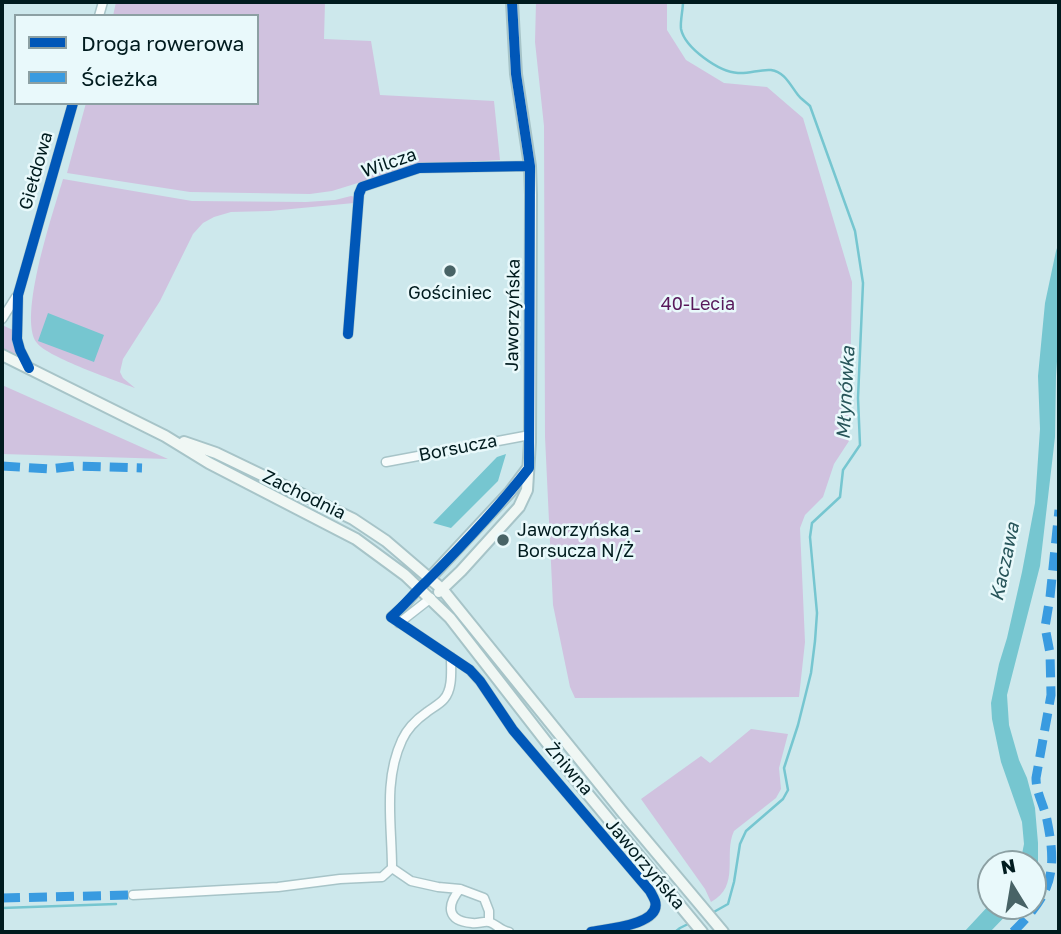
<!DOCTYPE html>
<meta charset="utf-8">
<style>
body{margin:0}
#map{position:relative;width:1061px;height:934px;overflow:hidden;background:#cde8ec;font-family:"Golos Text",sans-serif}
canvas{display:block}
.frame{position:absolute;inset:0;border:4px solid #001b1e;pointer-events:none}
.legend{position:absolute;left:14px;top:14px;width:245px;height:91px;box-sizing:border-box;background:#e9f9fb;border:2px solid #8ca0a3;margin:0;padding:9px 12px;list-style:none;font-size:21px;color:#001b1e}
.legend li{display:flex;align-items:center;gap:14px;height:35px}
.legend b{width:35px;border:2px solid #8ca0a3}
.north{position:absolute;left:977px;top:850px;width:70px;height:70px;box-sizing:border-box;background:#e9f9fb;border:2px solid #8ca0a3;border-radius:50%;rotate:349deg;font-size:19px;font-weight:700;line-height:28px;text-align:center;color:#001b1e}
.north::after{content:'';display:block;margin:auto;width:24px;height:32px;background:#486366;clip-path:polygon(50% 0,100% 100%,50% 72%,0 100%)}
</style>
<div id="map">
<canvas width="1061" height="934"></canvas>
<div class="frame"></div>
<ul class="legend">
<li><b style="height:9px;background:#0057b8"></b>Droga rowerowa</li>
<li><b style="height:9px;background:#399be0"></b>Ścieżka</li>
</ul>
<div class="north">N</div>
</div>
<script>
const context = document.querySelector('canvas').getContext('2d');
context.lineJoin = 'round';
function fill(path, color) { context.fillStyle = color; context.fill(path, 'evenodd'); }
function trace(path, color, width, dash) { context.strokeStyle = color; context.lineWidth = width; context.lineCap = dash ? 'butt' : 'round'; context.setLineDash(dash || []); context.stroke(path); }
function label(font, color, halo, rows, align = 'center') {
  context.font = font + ' "Golos Text",sans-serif'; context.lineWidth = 5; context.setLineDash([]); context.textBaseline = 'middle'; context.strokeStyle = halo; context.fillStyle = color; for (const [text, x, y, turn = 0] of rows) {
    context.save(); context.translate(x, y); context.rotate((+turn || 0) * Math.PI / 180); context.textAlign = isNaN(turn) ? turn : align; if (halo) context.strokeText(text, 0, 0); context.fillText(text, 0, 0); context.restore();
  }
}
fill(new Path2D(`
 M 116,2 L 325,2 L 324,39 L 371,41 L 380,95 L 494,101 L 500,160 L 416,165 L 332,191 L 310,194 L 190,192 L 67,173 L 86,103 L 257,103 L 257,16 L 113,16 Z
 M 536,2 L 667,2 L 667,30 L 686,60 L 724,83 L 767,87 L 803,118 L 852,282 L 849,441 L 834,464 L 823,497 L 805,515 L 800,528 L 805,642 L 799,697 L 575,698 L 570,687 L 553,605 L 545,437 L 544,126 L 535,42 Z
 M 63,179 L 192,201 L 306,202 L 335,200 L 351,196 L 355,197 L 354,203 L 270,211 L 231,212 L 214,217 L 203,223 L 193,234 L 160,301 L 123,359 L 120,372 L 123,378 L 135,388 C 115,380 49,358 37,343 C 17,318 54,210 63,179 Z
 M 2,325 L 13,330 L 13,340 L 21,358 L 19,358 L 2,350 Z
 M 2,385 L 168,459 L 2,454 Z
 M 751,729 L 788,734 L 779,768 L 781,789 L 776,798 L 734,831 C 723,854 741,886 711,902 L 705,889 L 641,799 L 701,756 L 710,763 Z`), '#d0c2df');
fill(new Path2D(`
 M 1059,242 L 1059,332 L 1056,376 L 1055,437 L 1040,566 L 1007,695 L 1009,725 L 1019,760 L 1027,778 L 1035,808 L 1038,843 L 1038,865 L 1033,878 L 1033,864 L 1020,864 L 1024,844 L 1022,822 L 1001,762 L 992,719 L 991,703 L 999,664 L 1007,638 L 1022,572 L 1035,503 L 1040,429 L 1038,376 L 1045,303 L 1056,251 Z
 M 48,313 L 104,335 L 94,362 L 38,341 Z
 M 506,454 L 498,481 L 451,528 L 433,523 L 497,457 Z
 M 991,903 L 991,906 L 1015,906 L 990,932 L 964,932 Z`), '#76c6d0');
trace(new Path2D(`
 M 683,2 C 683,10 680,21 681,29 C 685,48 719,72 738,73 C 749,74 760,69 771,70 C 785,72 790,85 798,95 C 801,99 806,102 810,106 L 855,231 L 863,283 L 858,398 L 860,445 L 843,470 L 840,497 L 812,523 L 810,537 L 817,613 L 815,641 L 811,673 L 798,725 L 784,768 L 788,790 L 783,799 L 746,831 L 740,844 L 734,882 L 728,904 L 712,913
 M 2,908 L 116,904
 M 675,932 L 680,928 L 690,923`), '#76c6d0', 2.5);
const street = new Path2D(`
 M 99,16 L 103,2
 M 2,319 L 16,297
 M 348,334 L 359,194 L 362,187 L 419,168 L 530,166
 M 29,368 L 20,350 L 17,339 L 18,295 L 73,103
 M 386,462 L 530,435
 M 420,588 L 407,603 L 391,617 L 470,670 L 480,681 L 513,730 L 650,891 C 652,895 654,898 655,901 C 662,925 606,929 591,932
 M 399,623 L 431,598
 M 392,868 C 392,825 383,781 402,740 C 407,729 417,719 427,712 C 432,708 440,704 444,699 C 453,689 451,670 451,657
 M 392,868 L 411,881 L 438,887 L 460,889
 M 133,895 L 278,887 L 340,879 L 382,877 L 392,868
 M 489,922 L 489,911 L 484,898 L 460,889 C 446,906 447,921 472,923 C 477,924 484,921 489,922 C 496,924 501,931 509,932`);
const secondary = new Path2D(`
 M 2,355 L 165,436 L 209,463 L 356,539 L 405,575 L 450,618 L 572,775 L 702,932
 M 184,442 L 216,453 L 353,519 L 386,541 L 442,589 L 624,814 L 723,932
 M 427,581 L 510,492 L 528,468
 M 439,592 L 461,571 L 519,507 L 527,490 L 530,442 L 531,195 L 530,166 L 516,74 L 512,2`);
trace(street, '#a7c4c8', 11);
trace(secondary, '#a7c4c8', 14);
trace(street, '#f8fcfc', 8);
trace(secondary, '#f0f7f4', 10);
trace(new Path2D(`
 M 2,466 L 50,469 L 76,466 L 142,468
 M 2,898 L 133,895
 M 1013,932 C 1051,894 1058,874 1047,820 C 1044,805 1036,793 1036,778 L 1051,695 L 1050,653 L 1045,627 L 1050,597 L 1059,510`), '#399be0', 9, [18, 9]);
trace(new Path2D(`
 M 512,2 L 516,74 L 530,166 L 529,468 C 498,508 462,546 426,582 C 414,593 404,606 391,617 L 470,670 L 480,681 L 513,730 L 650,891 C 652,895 654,898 655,901 C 662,925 606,929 591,932
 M 348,334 L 359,194 L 362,187 L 419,168 L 530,166
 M 29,368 L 20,350 L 17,339 L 18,295 L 73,103`), '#0057b8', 10);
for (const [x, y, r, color] of [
 [450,271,7,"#486366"],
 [503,540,7,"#486366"]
]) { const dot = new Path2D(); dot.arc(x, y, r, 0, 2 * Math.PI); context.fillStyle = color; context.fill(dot); trace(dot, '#e9f9fb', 2.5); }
label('18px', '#001b1e', '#e9f9fb', [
 ["Wilcza",389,163,-19],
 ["Giełdowa",36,171,-74],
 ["Jaworzyńska",513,315,-89],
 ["Borsucza",458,448,-11],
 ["Zachodnia",304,495,26],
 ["Żniwna",569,769,50],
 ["Jaworzyńska",645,864,50]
]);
label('18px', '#001b1e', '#e9f9fb', [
 ["Gościniec",450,293],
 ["Jaworzyńska -",517,530,"left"],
 ["Borsucza N/Ż",517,551,"left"]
]);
label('18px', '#58195b', '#e9f9fb', [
 ["40-Lecia",698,304]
]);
label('italic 19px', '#28555a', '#e9f9fb', [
 ["Młynówka",846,393,-87],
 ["Kaczawa",1005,562,-78]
]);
</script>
